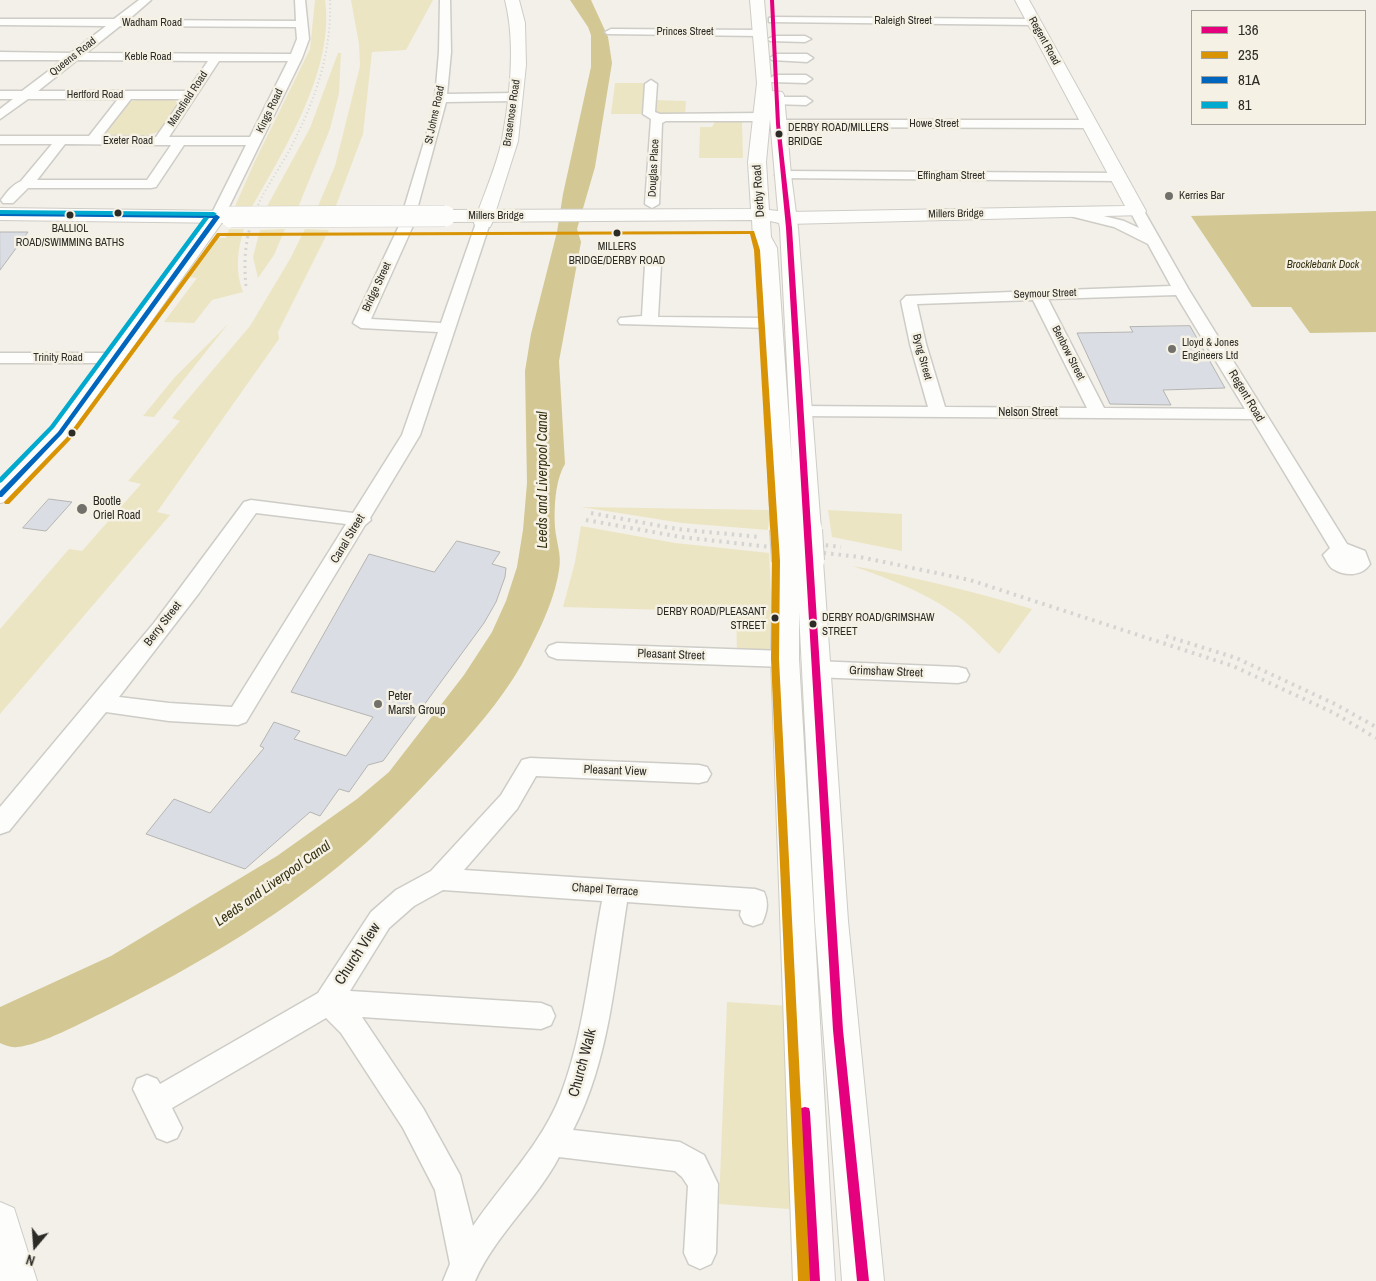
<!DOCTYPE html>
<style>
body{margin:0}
#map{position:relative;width:1376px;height:1281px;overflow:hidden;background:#f2f0e8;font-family:"Archivo Narrow",sans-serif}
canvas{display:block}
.legend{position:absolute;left:1191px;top:10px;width:175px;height:115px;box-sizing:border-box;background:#f5f2e5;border:1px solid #a5a299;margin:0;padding:6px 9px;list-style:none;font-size:15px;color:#2c2b26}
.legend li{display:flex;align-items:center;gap:10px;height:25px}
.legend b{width:25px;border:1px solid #a5a299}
.north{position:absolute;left:10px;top:1221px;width:50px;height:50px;-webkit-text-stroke:4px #f5f2e5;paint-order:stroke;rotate:198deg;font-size:14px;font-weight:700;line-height:20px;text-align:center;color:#2c2b26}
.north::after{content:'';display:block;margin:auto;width:18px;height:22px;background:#2c2b26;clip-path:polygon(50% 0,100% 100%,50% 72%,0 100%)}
</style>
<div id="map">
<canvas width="1376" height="1281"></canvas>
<ul class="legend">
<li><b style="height:6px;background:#e5007d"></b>136</li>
<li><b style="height:6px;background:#d99406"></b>235</li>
<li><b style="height:6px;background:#0065bd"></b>81A</li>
<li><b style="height:6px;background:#00a9ce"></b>81</li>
</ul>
<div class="north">N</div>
</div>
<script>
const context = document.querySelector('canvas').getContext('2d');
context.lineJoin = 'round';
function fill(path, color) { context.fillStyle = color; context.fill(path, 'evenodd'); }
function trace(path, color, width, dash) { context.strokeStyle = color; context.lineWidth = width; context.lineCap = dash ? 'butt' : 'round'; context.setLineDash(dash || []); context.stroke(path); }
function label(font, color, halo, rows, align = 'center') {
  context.font = font + ' "Archivo Narrow",sans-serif'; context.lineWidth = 5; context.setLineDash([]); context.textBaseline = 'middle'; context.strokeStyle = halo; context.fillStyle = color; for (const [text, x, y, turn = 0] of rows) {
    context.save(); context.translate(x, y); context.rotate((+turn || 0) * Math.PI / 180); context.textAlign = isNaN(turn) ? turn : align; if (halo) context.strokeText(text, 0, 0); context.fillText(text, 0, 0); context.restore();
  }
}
fill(new Path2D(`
 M 315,0 L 325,0 C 335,71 283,151 250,211 L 233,211 L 254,163 L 310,49 Z
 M 351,0 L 433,0 L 406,50 L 372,52 L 363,134 L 334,211 L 316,211 L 335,166 L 360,66 L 359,44 Z
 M 338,53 L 341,53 L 339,93 L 330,129 L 297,210 L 265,210 L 310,128 Z
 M 615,83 L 647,83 L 644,114 L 611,114 Z
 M 143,98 L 174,98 L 176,102 L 181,103 L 162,131 L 145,136 L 112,136 L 105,131 L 126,103 Z
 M 652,100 L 686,101 L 685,114 L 650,114 Z
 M 716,120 L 742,121 L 743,158 L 699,158 L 700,127 L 712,127 Z
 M 229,229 L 244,229 C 237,251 235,271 243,292 L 212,300 L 194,323 L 164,322 L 197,278 L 187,277 L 214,238 L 226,238 Z
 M 285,229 L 274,255 L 258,278 L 253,257 L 260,230 Z
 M 305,229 L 329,230 L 278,332 L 279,339 L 157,512 L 170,515 L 0,714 L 0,629 L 69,549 L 82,551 L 141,484 L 128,481 L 180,421 L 172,418 L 250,326 L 290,259 Z
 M 228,324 L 154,417 L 143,416 L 175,377 Z
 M 581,507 L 770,510 L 768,530 L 682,523 Z
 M 828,510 L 902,514 L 902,551 L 832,537 Z
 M 581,526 L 675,543 L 769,553 L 774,654 L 737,653 L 736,612 L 563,607 L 575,562 Z
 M 853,566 C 914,577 973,591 1032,609 L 999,654 C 987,643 975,630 963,620 C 930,594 892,580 853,566 Z
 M 727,1002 L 790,1006 L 789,1209 L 719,1204 Z`), '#ece5c3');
fill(new Path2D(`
 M 570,0 L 591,0 L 608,37 L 612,63 L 595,167 L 577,229 L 581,242 L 559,361 L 565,464 C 555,481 554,507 555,527 C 556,542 562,554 559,570 C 554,603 537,635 522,664 C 501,701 470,736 441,767 C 417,793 393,818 367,842 C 290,911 198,965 106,1011 C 83,1022 41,1045 17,1047 C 11,1048 5,1045 0,1043 L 0,1007 L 111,956 L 277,856 L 357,799 L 389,772 L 464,675 L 492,632 L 506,601 L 517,567 L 523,530 L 527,483 L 525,371 L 531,334 L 557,232 L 563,194 L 591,67 L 591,35 L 588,27 Z
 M 1376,211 L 1376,332 L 1310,333 L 1291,307 L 1252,307 L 1191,216 Z`), '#d3c793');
const building = new Path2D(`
 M 0,232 L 28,232 L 0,270 Z
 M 1190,326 L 1225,388 L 1163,390 L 1171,405 L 1110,404 L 1077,333 L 1133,332 L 1130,327 Z
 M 49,499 L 72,502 L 46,531 L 23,528 Z
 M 457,541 L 500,552 L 492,564 L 506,568 L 505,577 L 496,602 L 484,623 L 383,761 L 368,765 L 349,792 L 339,789 L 320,816 L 310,812 L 245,869 L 146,834 L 174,799 L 210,813 L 264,748 L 260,746 L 274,722 L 300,731 L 294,739 L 346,756 L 373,717 L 291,692 L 369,554 L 434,572 Z`);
fill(building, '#dbdde4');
trace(building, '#b4b4b2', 1);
const minor = new Path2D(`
 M 139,0 L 151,0 L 128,20 L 296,21 L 295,0 L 305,0 L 309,39 L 302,58 L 224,217 L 217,221 L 210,217 L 246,145 L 184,145 L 156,187 L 151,188 L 28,188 L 13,203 L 3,203 L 1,200 C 7,192 12,185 21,181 L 52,144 L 0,144 L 0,136 L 89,136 L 118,99 L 28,99 L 0,119 L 0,109 L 13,99 L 0,99 L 0,91 L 22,91 L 63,60 L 0,60 L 0,52 L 71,53 L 106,26 L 0,25 L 0,19 L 114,19 ZM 120,26 L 296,27 L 297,39 L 291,54 L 86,53 ZM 77,60 L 208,61 L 187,91 L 38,91 ZM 219,61 L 288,61 L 250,137 L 169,137 ZM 131,99 L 182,99 L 156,137 L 102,136 ZM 65,144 L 160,145 L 171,145 L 147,180 L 37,180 Z
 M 440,0 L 450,0 L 451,52 L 447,94 L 515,93 L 521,97 L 515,101 L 446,102 L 412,228 L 371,319 L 441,323 L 476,223 L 483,219 L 488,220 L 490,223 L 420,435 L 370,518 L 371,520 L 365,525 L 246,722 L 238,725 L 169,721 L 106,712 L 9,831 L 0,834 L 0,807 L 154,623 L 244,502 L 251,500 L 353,513 L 402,435 L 438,332 L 361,328 L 353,323 L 398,228 L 428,129 L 435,98 L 439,52 ZM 256,513 L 346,524 L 232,707 L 169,703 L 119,697 L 199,593 Z
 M 773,17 L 1033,19 L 1039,22 L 1033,25 L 769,22 L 769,18 Z
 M 611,29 L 759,30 L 765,33 L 759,36 L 607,34 L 605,32 Z
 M 774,36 L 805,36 L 811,39 L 805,42 L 770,41 L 768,39 Z
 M 776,54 L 807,54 L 813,58 L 807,62 L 772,60 L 770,58 Z
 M 775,75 L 806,75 L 812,79 L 806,83 L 771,82 L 769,79 Z
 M 651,80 L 657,84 L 655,112 L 660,114 L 761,113 L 767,117 L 761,121 L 666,121 L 662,123 L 659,204 L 652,208 L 645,204 L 651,119 L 643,114 L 645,84 Z
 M 776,97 L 806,97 L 812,101 L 806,105 L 772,104 L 770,101 Z
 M 778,120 L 1090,120 L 1096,124 L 1090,128 L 773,127 L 772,124 Z
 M 782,171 L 1119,173 L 1126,177 L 1119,181 L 777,178 L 775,175 Z
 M 1137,207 L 1144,211 L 1189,290 L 1347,544 L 1365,551 L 1370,564 C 1362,577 1344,576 1333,569 C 1328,566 1326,559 1323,555 L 1330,548 L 1252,419 L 799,416 L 793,415 L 790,411 L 793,407 L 799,406 L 928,407 L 910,344 L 901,301 L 906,296 L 1171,286 L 1148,244 L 1114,227 L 1066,215 L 1064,212 L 1071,208 L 1124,221 L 1139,228 L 1130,211 ZM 1176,295 L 1245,409 L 1104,408 L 1048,299 ZM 1033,300 L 1087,408 L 945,407 L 926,344 L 917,304 Z
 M 653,260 L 661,265 L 658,317 L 770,318 L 778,323 L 770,328 L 620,324 L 618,321 L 620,318 L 642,316 L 645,265 Z
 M 0,353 L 116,353 L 122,354 L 124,358 L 122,362 L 116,363 L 0,363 Z
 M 557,643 L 785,651 L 793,653 L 796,659 L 793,665 L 785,667 L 557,659 L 549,656 L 546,651 L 549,646 Z
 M 815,661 L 958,667 L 966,669 L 969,675 L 966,681 L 958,683 L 815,677 L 807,675 L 804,669 L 807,663 Z
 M 530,758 L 699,765 L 707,767 L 711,774 L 707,781 L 699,783 L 536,776 L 517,809 L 464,870 L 755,889 L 764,892 C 769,903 767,912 762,923 L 753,926 L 744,923 L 740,915 L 741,910 L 627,902 C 615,978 609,1061 573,1130 L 680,1142 L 704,1155 L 718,1184 L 716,1253 L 711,1264 L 700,1269 L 689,1264 L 684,1253 L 688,1186 L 682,1177 L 675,1171 L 559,1157 C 536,1201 495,1235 475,1281 L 443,1281 L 450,1264 L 435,1190 L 403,1128 L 341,1033 L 326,1018 L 172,1108 L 182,1128 L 177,1138 L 167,1142 L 157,1138 L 133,1089 L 137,1079 L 147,1075 L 157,1079 L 160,1084 L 318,993 L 371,912 L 396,890 L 431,871 L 501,795 L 522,760 ZM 443,890 L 602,901 C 590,964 584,1033 561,1094 C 542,1144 502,1183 473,1226 L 460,1175 L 423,1108 L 362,1017 L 541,1029 L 551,1025 L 555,1016 L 551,1007 L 541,1003 L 350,991 L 389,928 L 414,906 Z`);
const secondary = new Path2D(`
 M 505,0 L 519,0 L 525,23 L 526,65 L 518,141 L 492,223 L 490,227 L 476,227 L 474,223 C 483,196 496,168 502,140 C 510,97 516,43 505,0 Z
 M 217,211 L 224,213 L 226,217 L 68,438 L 9,501 L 0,503 L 0,481 L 52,428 L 210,213 Z`);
const primary = new Path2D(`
 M 1015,0 L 1029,0 L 1146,211 L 1144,215 L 788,224 L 781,222 L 779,218 L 781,214 L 788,212 L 1125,206 Z
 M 0,1202 L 14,1208 L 37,1281 L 0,1281 Z`);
const trunk = new Path2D(`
 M 750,0 L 764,0 L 772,91 L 782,92 L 784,95 L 791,175 L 798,228 L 821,530 L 817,536 L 808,538 L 799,536 L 796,530 L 793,535 L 784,537 L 775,535 L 771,529 L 757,248 L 753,237 L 752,220 L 445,222 L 438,220 L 436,216 L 438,212 L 445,210 L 751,209 L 748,162 L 757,83 ZM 770,119 L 778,211 L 769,210 L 766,162 ZM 770,221 L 779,223 L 780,228 L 792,465 L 777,248 L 771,237 Z
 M 0,208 L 231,211 L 238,213 L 240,217 L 238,221 L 231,223 L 0,220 Z
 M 786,552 L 795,555 L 798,560 L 801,555 L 810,552 L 819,555 L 823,561 L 848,921 L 884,1281 L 842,1281 L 815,921 L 799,612 L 799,659 L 835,1281 L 793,1281 L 771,659 L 773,561 L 777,555 Z`);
trace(minor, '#ceccc6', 3);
trace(secondary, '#ceccc6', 2);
trace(primary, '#ceccc6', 2);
trace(trunk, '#ceccc6', 2);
fill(minor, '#fdfdfc');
fill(secondary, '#fdfdfc');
fill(primary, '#fdfdfc');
fill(trunk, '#fdfdfc');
trace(new Path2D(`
 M 258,205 C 267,186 279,169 289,151 C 314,103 332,55 330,0`), '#d5d4d2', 2, [1, 3]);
trace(new Path2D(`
 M 246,286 C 243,256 246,231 259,204`), '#d5d4d2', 3, [2, 4]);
trace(new Path2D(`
 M 591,513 L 677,529 L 759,537
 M 586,520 L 681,537 L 860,557 L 970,580 L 1233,666 L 1334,713 L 1376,738
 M 781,540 L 841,547
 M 1166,636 L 1236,658 L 1335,704 L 1376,727`), '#d5d4d2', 4, [2.5, 5]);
const trunkBridgeFar1 = new Path2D(`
 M 231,217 L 445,216`);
const trunkBridge = new Path2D(`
 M 784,529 L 786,561
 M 808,530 L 810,561`);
trace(trunkBridgeFar1, '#ceccc6', 22, []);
trace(trunkBridge, '#ceccc6', 30, []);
trace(trunkBridgeFar1, '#fdfdfc', 21);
trace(trunkBridge, '#fdfdfc', 28);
fill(new Path2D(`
 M 770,0 L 774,0 L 780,124 L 792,228 L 843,1030 L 869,1281 L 857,1281 L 833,1030 L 786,228 L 776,124 Z
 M 805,1107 L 809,1108 L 810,1112 L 820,1281 L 808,1281 L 800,1112 L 801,1108 Z`), '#e5007d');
fill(new Path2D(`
 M 754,231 L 760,250 L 780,561 L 779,659 L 810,1281 L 798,1281 L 771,659 L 772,561 L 754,250 L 750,234 L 220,236 L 70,440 L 9,504 L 5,504 L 4,502 L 66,438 L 217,233 Z`), '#d99406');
fill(new Path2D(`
 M 0,212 L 217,215 L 220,217 L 62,434 L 2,497 L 0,497 L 0,491 L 58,432 L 213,218 L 0,216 Z`), '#0065bd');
fill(new Path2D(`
 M 0,210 L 214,212 L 217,214 L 214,216 L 0,214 Z
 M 204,217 L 209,218 L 54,428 L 2,482 L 0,483 L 0,477 L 50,426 Z`), '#00a9ce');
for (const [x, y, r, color] of [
 [779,134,4.5,"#2c2b26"],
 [1169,196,5,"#71706a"],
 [118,213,4.5,"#2c2b26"],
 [70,215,4.5,"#2c2b26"],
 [617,233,4.5,"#2c2b26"],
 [1172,349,5,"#71706a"],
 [72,433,4.5,"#2c2b26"],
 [82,509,6,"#71706a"],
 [775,618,4.5,"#2c2b26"],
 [813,624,4.5,"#2c2b26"],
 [378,704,5,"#71706a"]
]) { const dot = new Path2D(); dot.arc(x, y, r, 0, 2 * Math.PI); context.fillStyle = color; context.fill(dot); trace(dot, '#f5f2e5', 2); }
label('11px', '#2c2b26', '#f5f2e5', [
 ["Raleigh Street",903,21],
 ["Wadham Road",152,23],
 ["Princes Street",685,32],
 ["Regent Road",1044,41,61],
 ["Queens Road",73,57,-38],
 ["Keble Road",148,57],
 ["Hertford Road",95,95],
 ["Mansfield Road",188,99,-57],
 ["Kings Road",270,111,-64],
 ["Brasenose Road",512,113,-82],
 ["St Johns Road",435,115,-78],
 ["Howe Street",934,124],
 ["Exeter Road",128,141],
 ["Douglas Place",654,168,-87],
 ["Effingham Street",951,176],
 ["Millers Bridge",956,214,-1],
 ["Millers Bridge",496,216],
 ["Bridge Street",377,287,-65],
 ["Seymour Street",1045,294,-2],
 ["Benbow Street",1068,353,63],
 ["Byng Street",922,357,75],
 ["Trinity Road",58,358]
]);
label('11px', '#2c2b26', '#f5f2e5', [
 ["DERBY ROAD/MILLERS",788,128],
 ["BRIDGE",788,142],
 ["BALLIOL",70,229,"center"],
 ["ROAD/SWIMMING BATHS",70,243,"center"],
 ["MILLERS",617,247,"center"],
 ["BRIDGE/DERBY ROAD",617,261,"center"],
 ["DERBY ROAD/PLEASANT",766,612,"right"],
 ["STREET",766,626,"right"],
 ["DERBY ROAD/GRIMSHAW",822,618],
 ["STREET",822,632]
], 'left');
label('11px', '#2c2b26', '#f5f2e5', [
 ["Kerries Bar",1179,196],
 ["Lloyd & Jones",1182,343],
 ["Engineers Ltd",1182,356]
], 'left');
label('italic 11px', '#362f0f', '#f5f2e5', [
 ["Brocklebank Dock",1323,265]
]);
label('12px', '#2c2b26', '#f5f2e5', [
 ["Derby Road",759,191,-94],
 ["Regent Road",1246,396,59],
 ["Nelson Street",1028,413],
 ["Canal Street",348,539,-59],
 ["Berry Street",163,624,-52],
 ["Pleasant Street",671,655,2],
 ["Grimshaw Street",886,672,2],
 ["Pleasant View",615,771,2],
 ["Chapel Terrace",605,890,4]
]);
label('12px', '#2c2b26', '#f5f2e5', [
 ["Bootle",93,502],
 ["Oriel Road",93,516],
 ["Peter",388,697],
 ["Marsh Group",388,711]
], 'left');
label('italic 14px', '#362f0f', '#f5f2e5', [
 ["Leeds and Liverpool Canal",543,480,-90],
 ["Leeds and Liverpool Canal",273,884,-35]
]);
label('15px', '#2c2b26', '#f5f2e5', [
 ["Church View",358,954,-57],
 ["Church Walk",583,1063,-75]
]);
</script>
